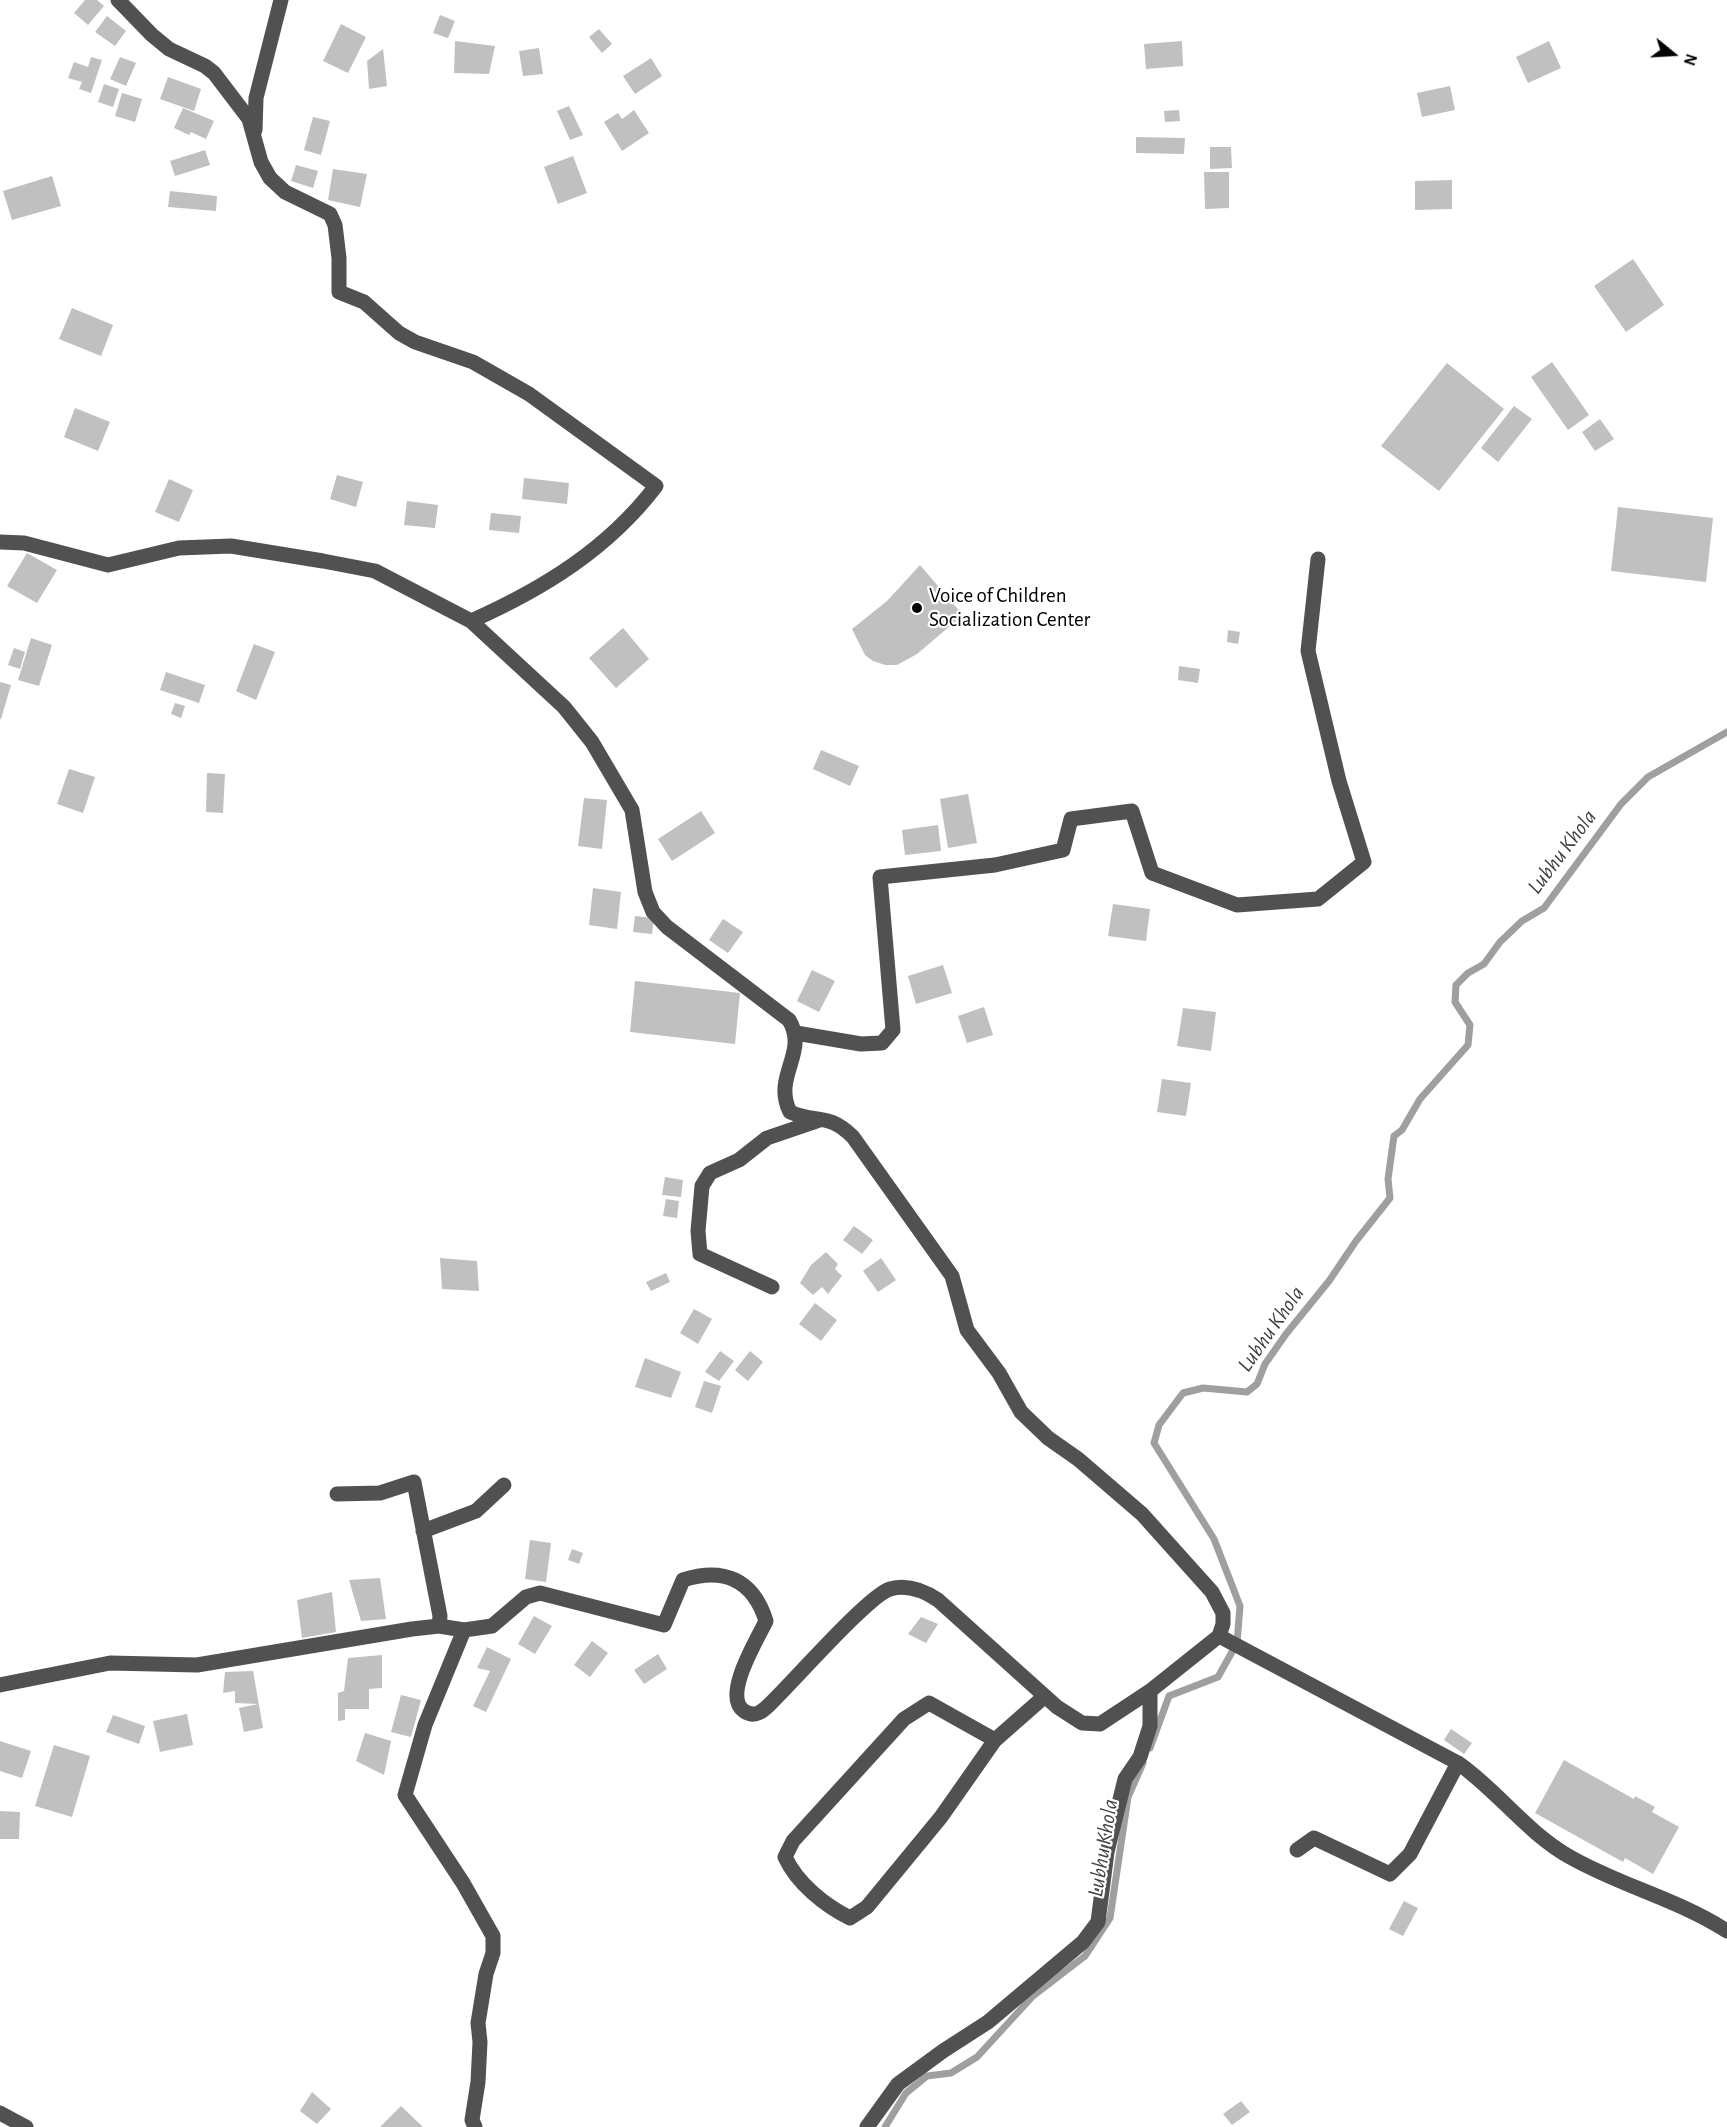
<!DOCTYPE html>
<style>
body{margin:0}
#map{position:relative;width:1727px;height:2127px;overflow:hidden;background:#fff;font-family:"Alegreya Sans",sans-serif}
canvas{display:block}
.north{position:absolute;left:1643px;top:24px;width:60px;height:60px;-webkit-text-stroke:4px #fff;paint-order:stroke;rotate:108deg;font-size:16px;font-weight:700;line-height:24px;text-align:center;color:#000}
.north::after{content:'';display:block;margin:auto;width:21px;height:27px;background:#000;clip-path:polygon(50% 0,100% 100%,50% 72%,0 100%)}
</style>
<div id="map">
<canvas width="1727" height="2127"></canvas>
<div class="north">N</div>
</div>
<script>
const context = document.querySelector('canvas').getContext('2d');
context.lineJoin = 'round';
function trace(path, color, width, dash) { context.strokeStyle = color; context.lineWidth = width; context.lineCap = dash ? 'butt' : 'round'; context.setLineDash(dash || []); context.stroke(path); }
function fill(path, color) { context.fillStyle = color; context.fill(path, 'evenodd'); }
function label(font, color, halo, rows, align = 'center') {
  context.font = font + ' "Alegreya Sans",sans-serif'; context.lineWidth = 4.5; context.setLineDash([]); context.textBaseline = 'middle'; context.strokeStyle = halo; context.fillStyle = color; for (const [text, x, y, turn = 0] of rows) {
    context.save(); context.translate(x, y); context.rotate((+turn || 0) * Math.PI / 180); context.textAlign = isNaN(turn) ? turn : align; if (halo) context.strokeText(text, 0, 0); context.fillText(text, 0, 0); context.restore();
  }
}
trace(new Path2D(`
 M 1150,1748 L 1169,1696 L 1218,1677 L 1237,1643 L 1240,1606 L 1214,1539 L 1154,1443 L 1159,1425 L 1183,1393 L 1203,1388 L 1247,1392 L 1257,1384 L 1265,1364 L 1286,1334 L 1329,1281 L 1356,1241 L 1390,1198 L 1388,1179 L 1394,1136 L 1402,1130 L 1420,1099 L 1468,1045 L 1470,1025 L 1455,1002 L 1456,985 L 1468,973 L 1484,964 L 1500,942 L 1522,921 L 1544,908 L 1621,804 L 1648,777 L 1727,732
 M 885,2127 L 906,2093 L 927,2076 L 951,2073 L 977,2057 L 1033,1996 L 1085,1956 L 1110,1918 L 1128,1797 L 1143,1763`), '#9f9f9f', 7);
fill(new Path2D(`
 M 85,0 L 97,0 L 104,6 L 88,25 L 74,13 Z
 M 440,15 L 455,21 L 448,38 L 433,33 Z
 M 107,16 L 126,31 L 115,46 L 95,32 Z
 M 341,24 L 366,37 L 348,73 L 323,61 Z
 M 599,29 L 612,44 L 602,53 L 589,37 Z
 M 455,41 L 495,46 L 489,74 L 454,73 Z
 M 1182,41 L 1183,66 L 1146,69 L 1144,44 Z
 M 1549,41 L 1561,68 L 1528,83 L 1516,57 Z
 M 539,48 L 543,74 L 523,76 L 519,51 Z
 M 383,49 L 387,86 L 369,89 L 367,61 Z
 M 91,57 L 102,60 L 91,93 L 79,89 L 82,82 L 68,78 L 74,62 L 88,67 Z
 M 120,57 L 136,63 L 126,86 L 110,79 Z
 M 651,58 L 662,76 L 635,94 L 623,76 Z
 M 168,77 L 201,89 L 194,111 L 160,99 Z
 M 104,84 L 119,89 L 113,107 L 98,102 Z
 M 1450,86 L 1455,110 L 1422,117 L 1417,93 Z
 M 122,93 L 142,99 L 135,122 L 115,116 Z
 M 569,106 L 583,135 L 570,140 L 557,111 Z
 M 183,108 L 214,121 L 206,139 L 191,132 L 189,135 L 174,128 Z
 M 634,110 L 649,133 L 622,151 L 604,122 L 618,113 L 622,119 Z
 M 1179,110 L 1180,121 L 1165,122 L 1164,111 Z
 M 313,117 L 330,121 L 321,155 L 304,150 Z
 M 1136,137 L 1185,138 L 1184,154 L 1136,153 Z
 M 1210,147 L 1231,147 L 1232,168 L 1210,169 Z
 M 205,150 L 210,165 L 175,176 L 170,161 Z
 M 573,156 L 587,193 L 558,204 L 544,167 Z
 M 296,165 L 318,171 L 313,188 L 291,181 Z
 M 333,169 L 367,174 L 360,207 L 328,200 Z
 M 1204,172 L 1229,172 L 1229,208 L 1205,209 Z
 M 52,176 L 61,206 L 12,220 L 3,191 Z
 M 1452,180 L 1452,209 L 1415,210 L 1415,181 Z
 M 170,191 L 217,196 L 216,211 L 168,207 Z
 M 1633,259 L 1664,305 L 1626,332 L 1594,286 Z
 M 72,308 L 113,325 L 101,356 L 59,339 Z
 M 1552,362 L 1589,415 L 1568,430 L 1531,377 Z
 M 1447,363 L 1504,409 L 1439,491 L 1381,446 Z
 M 1514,406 L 1532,419 L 1498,462 L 1481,448 Z
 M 75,408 L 110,422 L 98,451 L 64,437 Z
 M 1600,419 L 1614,439 L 1595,451 L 1582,432 Z
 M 337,475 L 363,482 L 356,507 L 330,499 Z
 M 524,478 L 569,483 L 567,504 L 522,499 Z
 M 169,479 L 193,490 L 179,522 L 155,512 Z
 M 407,501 L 438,505 L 435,528 L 404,525 Z
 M 1618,507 L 1713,518 L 1706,582 L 1611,571 Z
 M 491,513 L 521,516 L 519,533 L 489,530 Z
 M 27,553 L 57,570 L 37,603 L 7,586 Z
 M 920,565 L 963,615 L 917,654 L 897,665 L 885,665 L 873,661 L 865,655 L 852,629 L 887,601 Z
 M 623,628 L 649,659 L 616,688 L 589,658 Z
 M 1228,630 L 1240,632 L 1238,644 L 1227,642 Z
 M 31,638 L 52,645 L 39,686 L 18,680 Z
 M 254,644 L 275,652 L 256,700 L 236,691 Z
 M 14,648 L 25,652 L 20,669 L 8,665 Z
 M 1179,666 L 1200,669 L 1198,683 L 1178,680 Z
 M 166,672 L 205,685 L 199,703 L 160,690 Z
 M 0,682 L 11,685 L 1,719 L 0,719 Z
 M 175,703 L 185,706 L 181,718 L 171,714 Z
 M 821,750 L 859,766 L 850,786 L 813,769 Z
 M 69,769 L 95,777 L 83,813 L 57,804 Z
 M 207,773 L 225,774 L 223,813 L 206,812 Z
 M 968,794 L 977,843 L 948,848 L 940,799 Z
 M 584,798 L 607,800 L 602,849 L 578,846 Z
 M 701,811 L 715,833 L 672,861 L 658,839 Z
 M 938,825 L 941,851 L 905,855 L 902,830 Z
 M 593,888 L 621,892 L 617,929 L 589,925 Z
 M 1113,904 L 1150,909 L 1146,941 L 1108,936 Z
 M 635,916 L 654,918 L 652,934 L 633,932 Z
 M 723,919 L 743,932 L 728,953 L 709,940 Z
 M 943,965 L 952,993 L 916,1004 L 908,976 Z
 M 812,970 L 835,981 L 819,1012 L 797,1001 Z
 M 635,981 L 740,993 L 735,1044 L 630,1032 Z
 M 984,1007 L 993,1035 L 967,1043 L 958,1016 Z
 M 1183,1008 L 1216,1012 L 1211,1051 L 1177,1046 Z
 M 1162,1079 L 1191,1083 L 1186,1116 L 1157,1112 Z
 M 665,1177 L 683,1180 L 681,1197 L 662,1195 Z
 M 666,1199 L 679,1201 L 677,1218 L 663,1216 Z
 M 854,1226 L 873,1240 L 862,1254 L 843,1240 Z
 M 826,1252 L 838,1264 L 835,1269 L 842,1276 L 828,1294 L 822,1287 L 813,1295 L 800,1283 L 811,1265 Z
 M 440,1258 L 477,1261 L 479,1291 L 442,1289 Z
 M 881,1258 L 896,1280 L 878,1292 L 863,1271 Z
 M 666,1273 L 670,1282 L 651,1291 L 646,1282 Z
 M 815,1303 L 837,1320 L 821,1341 L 799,1324 Z
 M 694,1309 L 712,1319 L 698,1344 L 680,1333 Z
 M 720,1351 L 734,1361 L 719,1381 L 705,1372 Z
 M 750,1351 L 763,1362 L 748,1381 L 735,1370 Z
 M 645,1358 L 681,1372 L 671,1398 L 635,1387 Z
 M 704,1381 L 721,1386 L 712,1413 L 695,1407 Z
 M 530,1540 L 551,1543 L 546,1582 L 525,1579 Z
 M 572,1549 L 583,1553 L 579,1564 L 568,1560 Z
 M 380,1578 L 386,1619 L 361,1621 L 349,1580 Z
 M 332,1592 L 336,1632 L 302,1638 L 297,1600 Z
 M 534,1616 L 552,1626 L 535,1654 L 518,1644 Z
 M 921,1617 L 938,1624 L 926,1643 L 908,1634 Z
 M 592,1641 L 608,1653 L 590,1677 L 574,1665 Z
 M 487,1647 L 511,1659 L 486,1712 L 473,1706 L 490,1671 L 477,1668 Z
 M 658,1654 L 667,1669 L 644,1684 L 634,1670 Z
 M 382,1655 L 382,1688 L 369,1689 L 369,1709 L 345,1709 L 345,1720 L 338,1721 L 338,1693 L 344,1691 L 348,1658 Z
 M 253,1671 L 263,1728 L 244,1732 L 239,1708 L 258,1704 L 235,1703 L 235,1691 L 223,1693 L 225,1672 Z
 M 401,1695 L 421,1700 L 411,1737 L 391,1732 Z
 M 187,1714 L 193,1745 L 160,1752 L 153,1721 Z
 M 113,1715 L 145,1726 L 139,1744 L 106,1732 Z
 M 1451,1729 L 1472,1743 L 1464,1754 L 1444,1740 Z
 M 365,1733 L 391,1741 L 384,1775 L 356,1761 Z
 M 0,1741 L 31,1751 L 22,1778 L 0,1771 Z
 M 54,1745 L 90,1756 L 72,1817 L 35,1806 Z
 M 1564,1760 L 1634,1799 L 1635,1796 L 1655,1807 L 1652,1812 L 1679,1827 L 1653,1874 L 1625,1858 L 1623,1862 L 1535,1813 Z
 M 0,1811 L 20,1812 L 19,1839 L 0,1839 Z
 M 1404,1901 L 1418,1908 L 1403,1936 L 1389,1929 Z
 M 312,2092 L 331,2109 L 317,2124 L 300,2111 Z
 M 1241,2101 L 1250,2112 L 1232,2125 L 1223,2114 Z
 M 401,2106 L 423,2127 L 380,2127 Z`), '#c0c0c0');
trace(new Path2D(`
 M 118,0 L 152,35 L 169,49 L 205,66 L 214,73 L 249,119 L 261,162 L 270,178 L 285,192 L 330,214 L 335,225 L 339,258 L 339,292 L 364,302 L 399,333 L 415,342 L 473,362 L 529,394 L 656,486 C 608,549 543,589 471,621
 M 255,130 L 256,98 L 281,0
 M 0,542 L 24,543 L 108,565 L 179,548 L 231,546 L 323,561 L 375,571 L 471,621 L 564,707 L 592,742 L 632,810 L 645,892 L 653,912 L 667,927 L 789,1020 C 809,1053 772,1076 790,1112 C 817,1124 828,1112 853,1137 L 952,1276 L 967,1330 L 999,1373 L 1021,1412 L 1048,1438 L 1078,1459 L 1142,1514 L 1212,1592 L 1223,1613 L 1223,1624 L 1219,1636 L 1150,1691 L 1100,1724 L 1082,1723 L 1057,1707 L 938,1600 C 923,1590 907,1584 890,1589 C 869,1595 793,1682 772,1702 C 764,1710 756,1719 744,1711 C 722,1696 757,1640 766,1621 C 753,1579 723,1567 683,1580 L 664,1625 L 540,1593 L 526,1597 L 492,1626 L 464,1630 L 439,1626 L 412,1629 L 197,1665 L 110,1663 L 0,1685
 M 796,1033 L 861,1044 L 882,1043 L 893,1030 L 880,877 L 995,865 L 1063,850 L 1071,819 L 1132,811 L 1152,873 L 1237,905 L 1318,899 L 1364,862 L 1339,781 L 1308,651 L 1318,559
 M 772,1287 L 700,1254 L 698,1231 L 702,1186 L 710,1173 L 739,1160 L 767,1138 L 817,1121
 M 337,1494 L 380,1493 L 414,1482 L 440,1616 L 439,1626
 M 423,1531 L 476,1511 L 504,1485
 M 464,1630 L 425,1725 L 405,1795 L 463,1883 L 493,1936 L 493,1953 L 486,1974 L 478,2023 L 480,2042 L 478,2082 L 472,2120 L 475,2127
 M 1219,1636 L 1458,1763 C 1498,1791 1527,1833 1570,1857 C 1621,1886 1677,1899 1727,1931
 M 995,1740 L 929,1703 L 904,1719 L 793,1841 L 785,1857 C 797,1883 824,1905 850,1918 L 867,1907 L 941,1817 L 995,1740 L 1045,1696
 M 1297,1850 L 1314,1838 L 1390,1874 L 1410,1854 L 1458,1763
 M 0,2113 L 26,2127
 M 867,2127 L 898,2084 L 943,2051 L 988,2022 L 1083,1942 L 1098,1922 L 1107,1852 L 1125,1779 L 1140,1757 L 1150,1726 L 1150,1691`), '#515151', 15);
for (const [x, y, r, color] of [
 [917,608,6,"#000"]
]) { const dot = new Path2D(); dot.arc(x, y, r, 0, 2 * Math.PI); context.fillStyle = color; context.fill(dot); trace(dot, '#fff', 2); }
label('21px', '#000', '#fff', [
 ["Voice of Children",929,596],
 ["Socialization Center",929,620]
], 'left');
label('italic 22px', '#404040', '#fff', [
 ["Lubhu Khola",1562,852,-53],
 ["Lubhu Khola",1271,1329,-55],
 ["Lubhu Khola",1103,1848,-81]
]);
</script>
